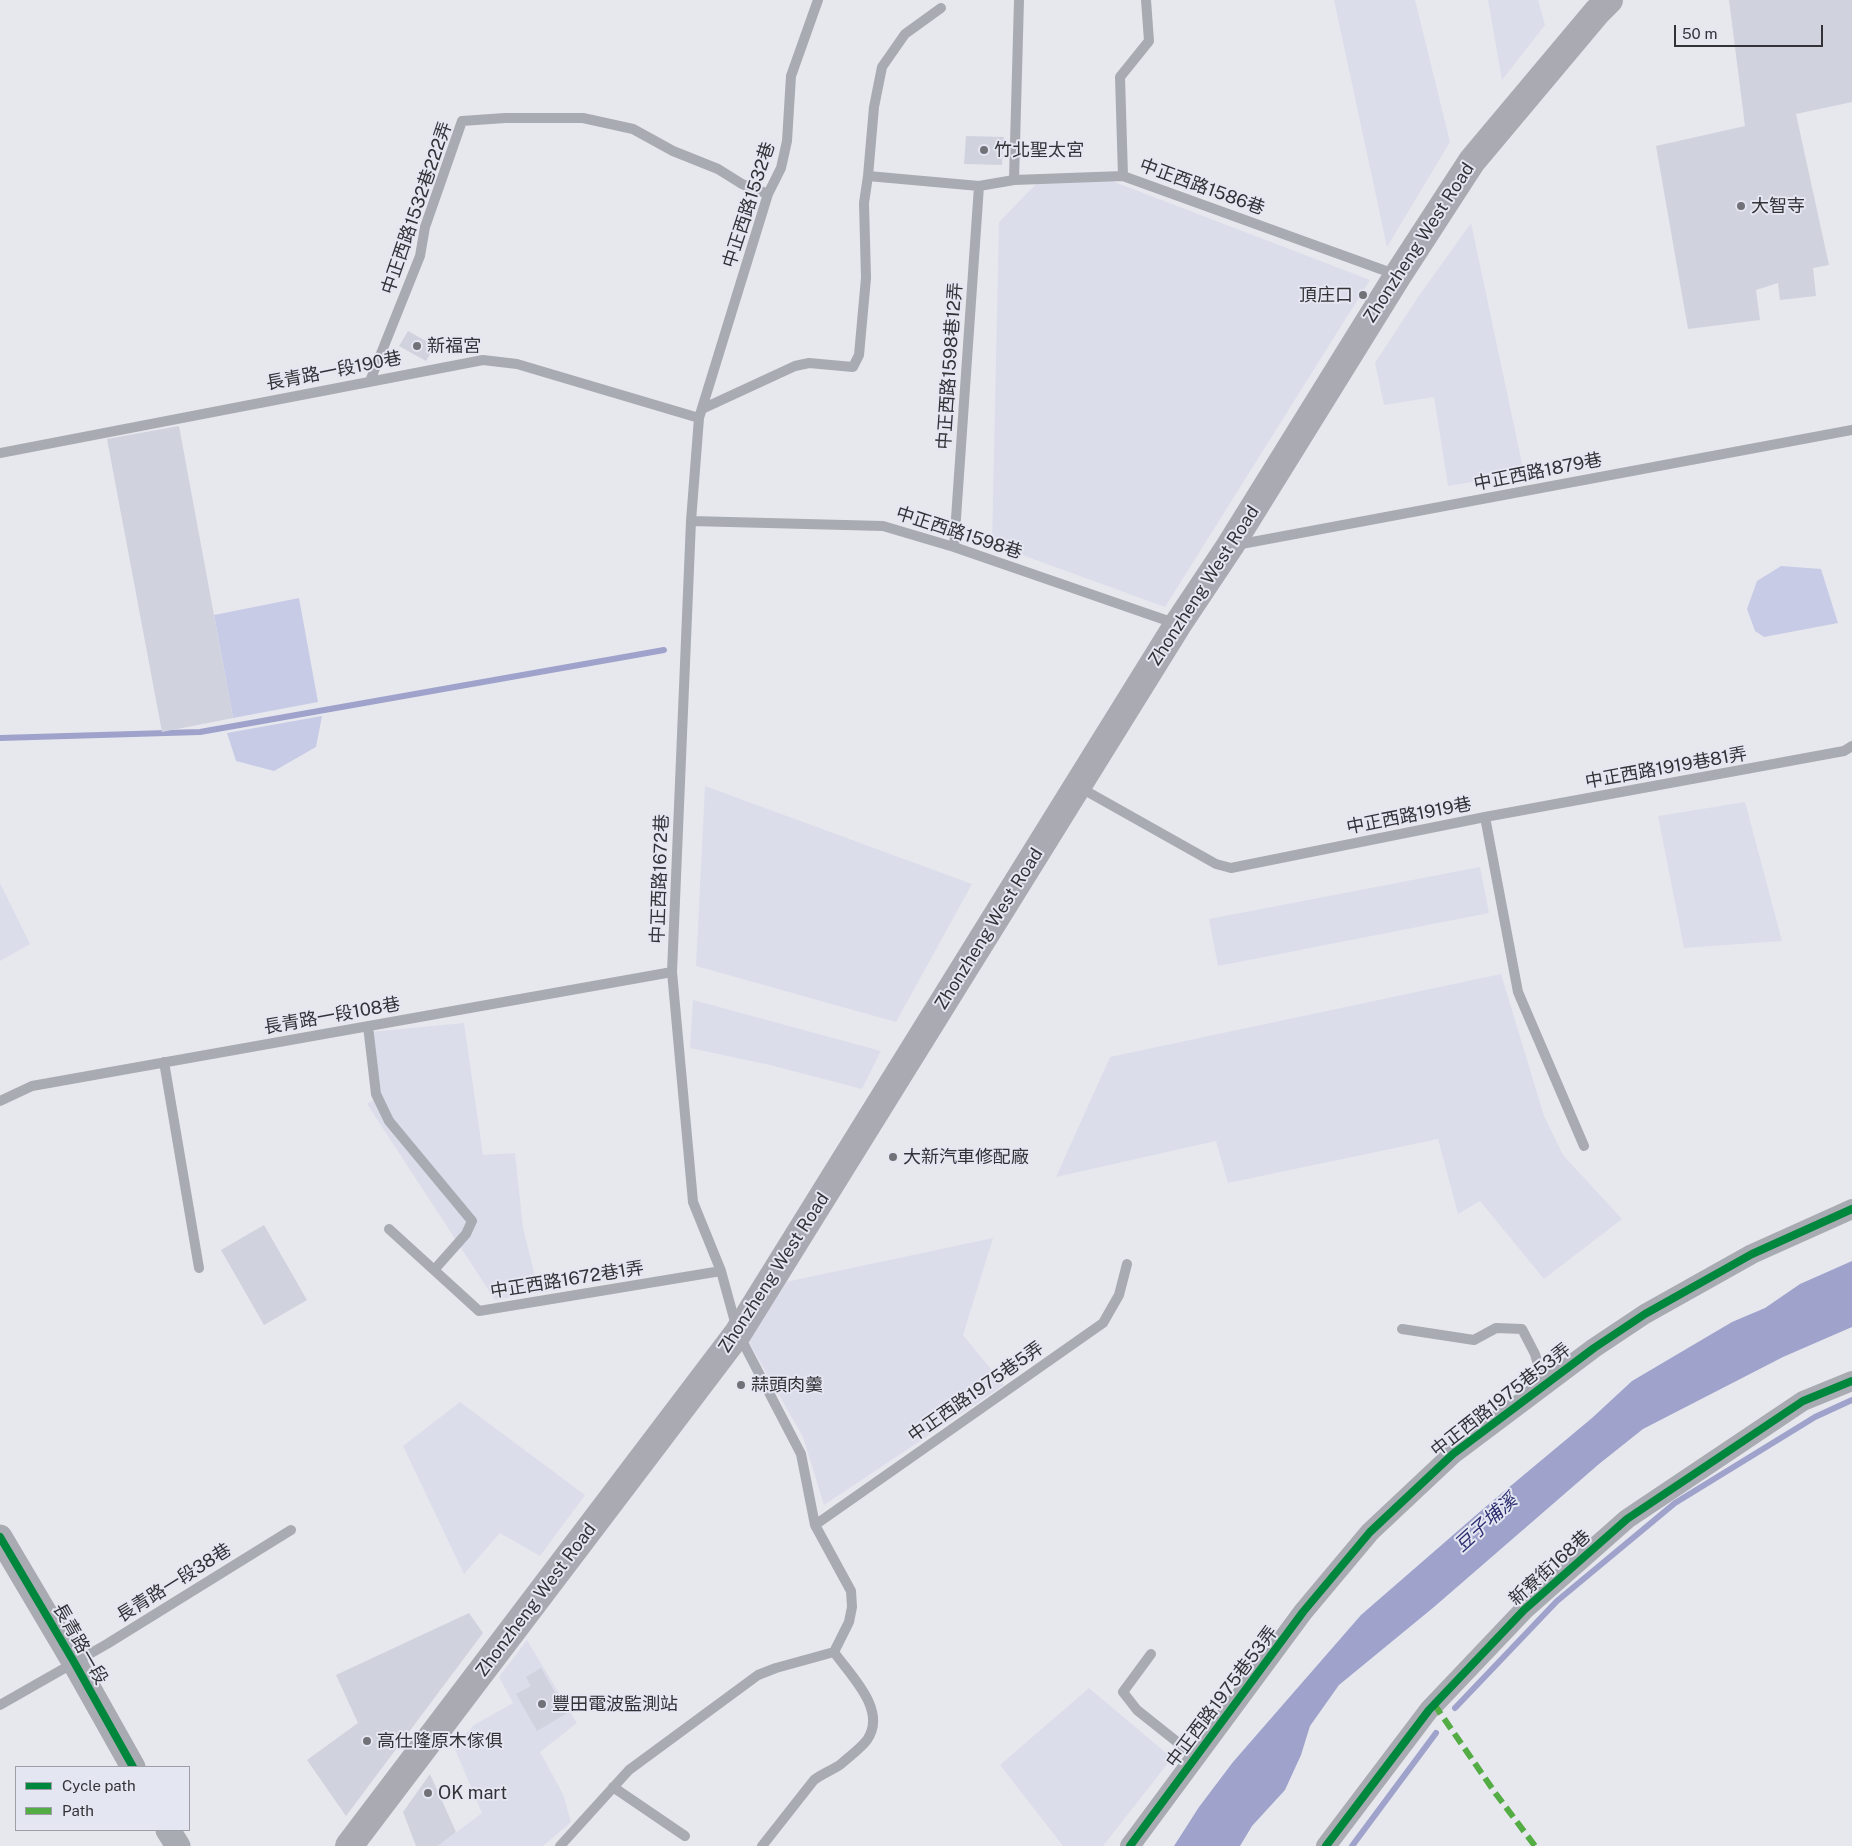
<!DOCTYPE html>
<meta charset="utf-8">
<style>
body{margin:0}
#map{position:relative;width:1852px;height:1846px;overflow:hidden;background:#e7e8ee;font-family:"Public Sans",sans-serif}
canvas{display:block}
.legend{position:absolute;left:15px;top:1766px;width:175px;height:65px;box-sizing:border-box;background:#e4e6f1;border:1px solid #9d9ea7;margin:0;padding:6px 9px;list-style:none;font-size:15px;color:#323237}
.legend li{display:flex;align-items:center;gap:10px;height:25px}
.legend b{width:25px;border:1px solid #9d9ea7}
.scale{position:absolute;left:1674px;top:25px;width:149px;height:22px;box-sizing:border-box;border:2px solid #323237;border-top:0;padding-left:6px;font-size:15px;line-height:18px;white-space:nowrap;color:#323237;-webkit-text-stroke:4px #e4e6f1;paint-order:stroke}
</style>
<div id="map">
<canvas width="1852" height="1846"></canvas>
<ul class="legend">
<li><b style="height:6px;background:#00873e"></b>Cycle path</li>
<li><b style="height:6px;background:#54ac45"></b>Path</li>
</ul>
<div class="scale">50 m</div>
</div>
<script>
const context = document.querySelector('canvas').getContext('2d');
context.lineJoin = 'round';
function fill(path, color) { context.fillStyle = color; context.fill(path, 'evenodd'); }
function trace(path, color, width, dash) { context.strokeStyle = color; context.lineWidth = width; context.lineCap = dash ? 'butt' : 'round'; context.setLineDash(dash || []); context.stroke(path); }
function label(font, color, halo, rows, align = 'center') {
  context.font = font + ' "Public Sans","Noto Sans TC",sans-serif'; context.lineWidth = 4; context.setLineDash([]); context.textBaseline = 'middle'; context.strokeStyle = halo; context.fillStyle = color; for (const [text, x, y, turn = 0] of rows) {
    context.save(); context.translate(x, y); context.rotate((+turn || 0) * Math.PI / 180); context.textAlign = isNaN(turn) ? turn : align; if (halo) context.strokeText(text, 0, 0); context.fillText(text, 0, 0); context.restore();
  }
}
fill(new Path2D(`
 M 1334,0 L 1415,0 L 1450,142 L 1387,247 Z
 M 1488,0 L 1538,0 L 1545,25 L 1502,80 Z
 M 1091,173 L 1370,280 L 1165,607 L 992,544 L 999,222 L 1041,179 Z
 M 1471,223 L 1524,473 L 1448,486 L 1434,397 L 1384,405 L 1375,363 L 1418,297 Z
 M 705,786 L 972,884 L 896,1022 L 696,966 Z
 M 1745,802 L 1782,941 L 1684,948 L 1658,816 Z
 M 1480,867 L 1489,913 L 1218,966 L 1209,919 Z
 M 0,883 L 30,944 L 0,961 Z
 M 1501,974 L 1544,1116 L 1563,1155 L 1622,1219 L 1544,1279 L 1480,1201 L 1458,1214 L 1438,1139 L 1228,1183 L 1216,1141 L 1056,1177 L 1110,1057 Z
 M 693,1000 L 881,1051 L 862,1089 L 770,1065 L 690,1048 Z
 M 464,1023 L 483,1155 L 515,1153 L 523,1228 L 539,1292 L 495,1300 L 367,1104 L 380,1096 L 370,1032 Z
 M 993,1238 L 963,1335 L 1004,1385 L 824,1505 L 803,1437 L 747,1339 L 781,1283 Z
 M 460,1402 L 585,1495 L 540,1556 L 500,1533 L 464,1574 L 403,1446 Z
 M 527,1640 L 577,1723 L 540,1752 L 563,1794 L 571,1822 L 543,1846 L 438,1846 L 482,1813 L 454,1747 L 474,1725 L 513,1703 L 499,1677 Z
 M 1089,1688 L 1172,1758 L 1103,1846 L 1063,1846 L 1000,1765 Z`), '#dbddea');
fill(new Path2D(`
 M 1781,566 L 1821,569 L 1838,623 L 1764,637 L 1755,631 L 1747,609 L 1757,581 Z
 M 299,598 L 318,702 L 233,718 L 214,615 Z
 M 322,716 L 316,747 L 274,771 L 236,761 L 227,733 Z`), '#c8cbe6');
fill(new Path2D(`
 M 1852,1261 L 1852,1327 L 1783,1357 L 1643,1429 L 1599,1464 L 1434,1607 L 1339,1685 L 1310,1726 L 1301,1755 L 1285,1790 L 1252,1826 L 1240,1846 L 1174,1846 L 1199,1807 L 1233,1762 L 1361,1615 L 1483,1509 L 1592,1418 L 1632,1381 L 1732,1322 L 1765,1308 L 1800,1284 Z`), '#9fa3cb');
trace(new Path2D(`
 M 0,738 L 200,732 L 664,650
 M 1455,1708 L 1557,1601 L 1675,1503 L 1815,1417 L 1852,1400
 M 1352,1846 L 1436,1733`), '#9fa3cb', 6);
fill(new Path2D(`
 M 1729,0 L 1852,0 L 1852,102 L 1796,114 L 1829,265 L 1813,268 L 1816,296 L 1780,300 L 1778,283 L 1756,290 L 1760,320 L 1688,329 L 1656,146 L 1745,126 Z
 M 966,136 L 1004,137 L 1002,165 L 964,164 Z
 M 408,331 L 435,346 L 426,361 L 399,346 Z
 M 179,426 L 233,718 L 162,732 L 107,439 Z
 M 264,1225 L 307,1300 L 264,1325 L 221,1250 Z
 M 469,1613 L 483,1633 L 346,1816 L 307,1760 L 358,1723 L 336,1675 Z
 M 541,1668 L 567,1713 L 537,1731 L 516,1694 L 531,1686 L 526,1677 Z
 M 430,1774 L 456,1832 L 438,1846 L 416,1846 L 403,1812 Z`), '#d0d2de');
trace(new Path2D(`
 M 818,0 L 791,76 L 787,141 L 781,168 L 768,194 L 699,418 L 691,521 L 672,972 L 693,1202 L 721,1271 L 738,1333 L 801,1454 L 815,1525 L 851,1591 L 852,1607 L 849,1622 L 834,1652
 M 868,176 L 979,186 L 1014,180 L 1123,176 L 1397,275
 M 1123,176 L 1120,77 L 1149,41 L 1146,0
 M 1014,180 L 1019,0
 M 370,381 L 420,256 L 425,227 L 462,121 L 505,118 L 583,118 L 633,129 L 673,151 L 718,169 L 742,184 L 768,194
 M 702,409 L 795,366 L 809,363 L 853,367 L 859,355 L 866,278 L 864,203 L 868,176 L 874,107 L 882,67 L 905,34 L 941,8
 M 0,453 L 483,360 L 517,364 L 699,418
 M 691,521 L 883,526 L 954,547 L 1177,624
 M 1236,545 L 1852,430
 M 954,547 L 979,186
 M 1079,787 L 1216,864 L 1231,868 L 1485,817 L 1518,992 L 1584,1146
 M 1485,817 L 1844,751 L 1852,746
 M 368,1026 L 376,1094 L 389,1121 L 472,1221 L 466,1234 L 434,1270
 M 164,1062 L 199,1268
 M 0,1101 L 32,1086 L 672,972
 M 389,1229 L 479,1311 L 721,1271
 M 1402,1329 L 1474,1340 L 1496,1328 L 1522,1329 L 1535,1354 L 1544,1385
 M 815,1525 L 1103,1323 L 1119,1295 L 1127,1264
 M 1151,1654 L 1123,1692 L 1137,1710 L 1196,1757
 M 0,1705 L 107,1644 L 291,1530
 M 613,1787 L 685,1836
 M 560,1846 L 629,1770 L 758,1675 L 776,1668 L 834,1652
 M 762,1846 L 814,1780 C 823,1773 833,1770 841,1764 C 849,1757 861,1748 867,1740 C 888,1710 850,1675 834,1652`), '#a9abb2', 10);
trace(new Path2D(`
 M 1130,1846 L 1303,1612 L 1370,1532 L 1453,1454 L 1594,1348 L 1645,1314 L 1752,1254 L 1852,1209
 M 1326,1846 L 1429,1710 L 1524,1610 L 1627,1519 L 1803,1401 L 1852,1381`), '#a9abb2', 20);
trace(new Path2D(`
 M 0,1537 L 74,1662 L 133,1767
 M 168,1830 L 178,1846`), '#a9abb2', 25);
trace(new Path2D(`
 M 349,1846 L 738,1333 L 1178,624 L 1230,546 L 1398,275 L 1472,161 L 1597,12 L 1609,0`), '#a9aab2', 28);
trace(new Path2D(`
 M 1434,1704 L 1496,1794 L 1535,1846`), '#54ac45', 6, [12, 6]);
trace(new Path2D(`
 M 0,1537 L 74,1662 L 133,1767
 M 1130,1846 L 1303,1612 L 1370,1532 L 1453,1454 L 1594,1348 L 1645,1314 L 1752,1254 L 1852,1209
 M 1326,1846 L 1429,1710 L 1524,1610 L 1627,1519 L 1803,1401 L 1852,1381`), '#00873e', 8);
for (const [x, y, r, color] of [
 [984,150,5,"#717277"],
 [1741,206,5,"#717277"],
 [1363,295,5,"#717277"],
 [417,346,5,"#717277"],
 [893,1157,5,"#717277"],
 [741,1385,5,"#717277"],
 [542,1704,5,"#717277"],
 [367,1741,5,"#717277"],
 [428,1793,5,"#717277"]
]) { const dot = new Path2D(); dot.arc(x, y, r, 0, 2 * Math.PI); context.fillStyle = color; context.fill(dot); trace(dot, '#e4e6f1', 2); }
label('18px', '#323237', '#e4e6f1', [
 ["竹北聖太宮",994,150],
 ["大智寺",1751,206],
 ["頂庄口",1353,295,"right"],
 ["新福宮",427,346],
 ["大新汽車修配廠",903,1157],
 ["蒜頭肉羹",751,1385],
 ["豐田電波監測站",552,1704],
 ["高仕隆原木傢俱",377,1741],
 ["OK mart",438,1793]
], 'left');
label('18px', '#323237', '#e4e6f1', [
 ["中正西路1586巷",1202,187,20],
 ["中正西路1532巷",749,205,-72],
 ["中正西路1532巷222弄",417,208,-71],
 ["Zhonzheng West Road",1419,243,-57],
 ["中正西路1598巷12弄",950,366,-86],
 ["長青路一段190巷",334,371,-11],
 ["中正西路1879巷",1538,472,-11],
 ["中正西路1598巷",959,533,18],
 ["Zhonzheng West Road",1204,586,-57],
 ["中正西路1919巷81弄",1666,768,-10],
 ["中正西路1919巷",1409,816,-11],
 ["中正西路1672巷",660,879,-88],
 ["Zhonzheng West Road",989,929,-58],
 ["長青路一段108巷",332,1016,-10],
 ["Zhonzheng West Road",774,1273,-57],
 ["中正西路1672巷1弄",567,1280,-9],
 ["中正西路1975巷5弄",976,1392,-35],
 ["中正西路1975巷53弄",1501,1400,-38],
 ["新寮街168巷",1550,1568,-42],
 ["長青路一段38巷",174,1583,-32],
 ["Zhonzheng West Road",536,1600,-53],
 ["長青路一段",80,1644,60],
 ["中正西路1975巷53弄",1222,1697,-53]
]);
label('italic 19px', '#2e2f70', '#e4e6f1', [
 ["豆子埔溪",1486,1523,-42]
]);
</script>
